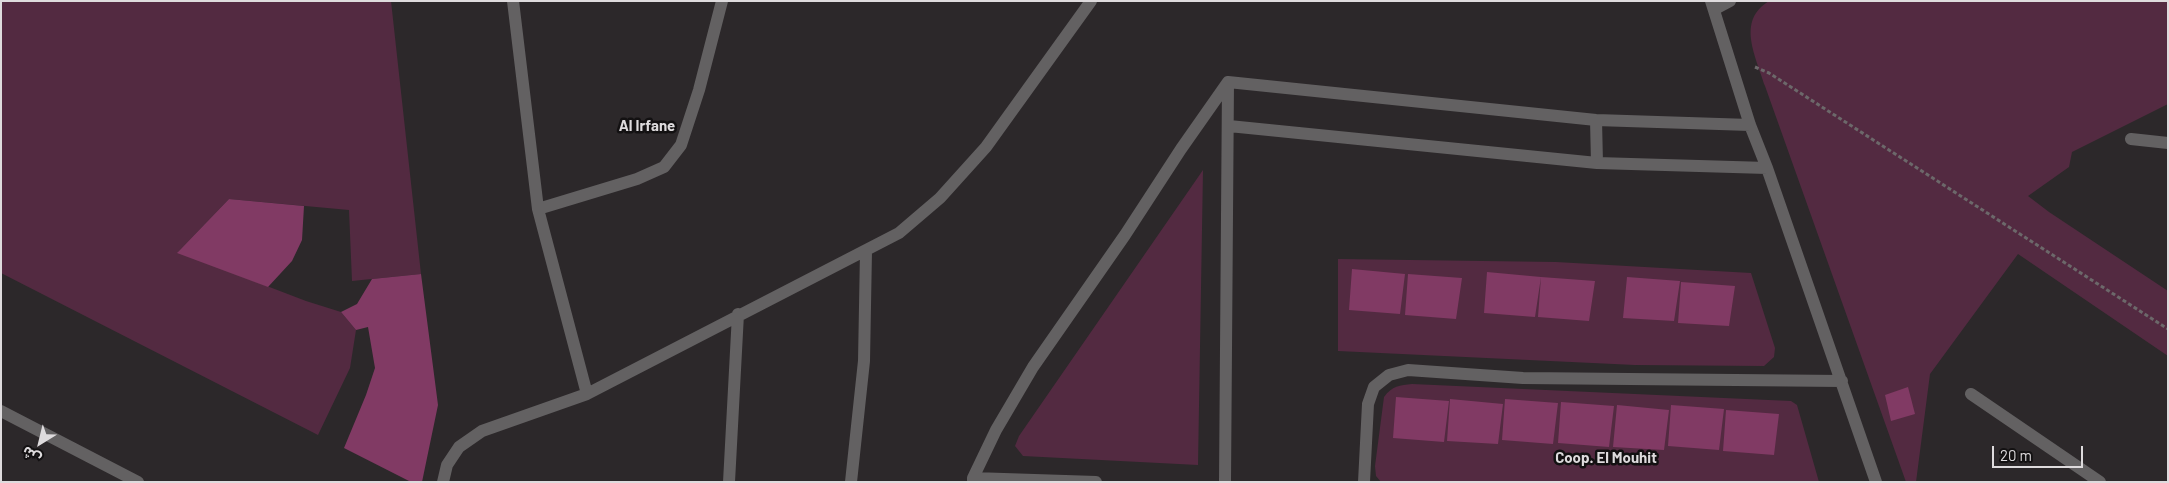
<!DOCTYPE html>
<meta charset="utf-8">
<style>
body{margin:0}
#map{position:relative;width:2169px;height:483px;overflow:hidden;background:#2c282a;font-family:Barlow,"Noto Sans Arabic",sans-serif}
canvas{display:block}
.frame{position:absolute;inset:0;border:2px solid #dedbdd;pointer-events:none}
.north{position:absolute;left:15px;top:418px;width:50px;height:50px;-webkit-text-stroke:4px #131112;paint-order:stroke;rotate:216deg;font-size:14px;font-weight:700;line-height:20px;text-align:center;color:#dedbdd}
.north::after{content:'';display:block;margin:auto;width:18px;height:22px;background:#dedbdd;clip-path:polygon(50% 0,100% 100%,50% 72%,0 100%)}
.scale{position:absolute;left:1992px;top:446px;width:91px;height:22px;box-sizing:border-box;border:2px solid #dedbdd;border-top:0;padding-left:6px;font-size:15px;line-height:18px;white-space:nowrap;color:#dedbdd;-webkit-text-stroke:4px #131112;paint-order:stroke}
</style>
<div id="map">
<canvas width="2169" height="483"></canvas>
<div class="frame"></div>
<div class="north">ش</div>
<div class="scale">20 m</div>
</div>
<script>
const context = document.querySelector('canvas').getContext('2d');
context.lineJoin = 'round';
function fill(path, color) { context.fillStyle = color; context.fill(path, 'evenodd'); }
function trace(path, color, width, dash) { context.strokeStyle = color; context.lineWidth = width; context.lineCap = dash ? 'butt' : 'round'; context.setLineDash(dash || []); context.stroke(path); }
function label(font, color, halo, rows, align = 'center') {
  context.font = font + ' Barlow,sans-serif'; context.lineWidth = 5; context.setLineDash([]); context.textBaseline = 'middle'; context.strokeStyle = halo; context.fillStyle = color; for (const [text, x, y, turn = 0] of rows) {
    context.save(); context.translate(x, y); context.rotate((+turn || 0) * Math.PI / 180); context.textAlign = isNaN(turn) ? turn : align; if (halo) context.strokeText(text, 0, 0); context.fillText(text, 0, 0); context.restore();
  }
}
fill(new Path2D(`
 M 1,1 L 391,1 L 421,274 L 352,281 L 349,210 L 229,199 L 178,252 L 306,301 L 341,312 L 356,330 L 350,368 L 318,435 L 1,273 Z
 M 1769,1 L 2168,1 L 2168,104 L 2072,152 L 2069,167 L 2028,196 L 2049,212 L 2168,291 L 2168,356 L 2018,254 L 1930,374 L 1916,482 L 1906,482 L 1765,86 C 1756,56 1736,21 1769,1 Z
 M 1203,170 L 1198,465 L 1023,456 L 1015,446 L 1019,436 Z
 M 1338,259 L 1556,262 L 1751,273 L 1775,348 L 1774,357 L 1764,366 L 1635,365 L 1338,351 Z
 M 1412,384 L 1791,401 L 1797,405 L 1819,482 L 1381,482 L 1376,476 L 1375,466 L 1384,397 C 1392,386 1400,385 1412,384 Z`), '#532a41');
fill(new Path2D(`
 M 229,199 L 304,206 L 302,240 L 292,261 L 268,287 L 177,253 Z
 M 1352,269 L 1405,274 L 1400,314 L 1349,310 Z
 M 1487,272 L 1541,277 L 1535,317 L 1484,313 Z
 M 421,274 L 438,405 L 422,482 L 411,482 L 344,448 L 366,395 L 375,368 L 368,327 L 356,330 L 341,312 L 357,304 L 372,279 Z
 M 1408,274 L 1462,278 L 1456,319 L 1405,315 Z
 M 1541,277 L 1595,281 L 1589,321 L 1538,317 Z
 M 1627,277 L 1680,281 L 1674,321 L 1623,318 Z
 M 1681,282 L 1735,286 L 1729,326 L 1678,323 Z
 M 1908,387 L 1915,414 L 1891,421 L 1885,395 Z
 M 1396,397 L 1449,401 L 1444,442 L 1393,438 Z
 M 1450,399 L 1503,404 L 1498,444 L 1447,441 Z
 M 1505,399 L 1558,403 L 1553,444 L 1502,440 Z
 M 1561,402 L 1614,406 L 1609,447 L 1558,443 Z
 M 1617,405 L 1669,410 L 1664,450 L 1613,447 Z
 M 1671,405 L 1724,409 L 1719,450 L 1668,446 Z
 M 1726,410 L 1779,414 L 1774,455 L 1723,451 Z`), '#813a64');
trace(new Path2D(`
 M 1755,67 L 1769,73 L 2168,329`), '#6c686a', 3, [4, 2.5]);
trace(new Path2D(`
 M 513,1 L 538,209 L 587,394
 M 1711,1 L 1750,125 L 1767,168 L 1876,482
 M 1715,9 L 1730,1
 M 1228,82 L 1596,120 L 1750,125
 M 1596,120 L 1597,163
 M 1229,126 L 1597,163 L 1767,168
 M 2131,139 L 2168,143
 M 538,209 L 637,179 L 664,167 L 681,145 L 699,90 L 722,1
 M 1971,394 L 2100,482
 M 1,411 L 138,482
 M 973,478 L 1096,482
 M 443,482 L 447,465 L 459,447 L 482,431 L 587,394 L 899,233 L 940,198 L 986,147 L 1091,1
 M 729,482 L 738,314
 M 851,482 L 864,361 L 866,251
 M 973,482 L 973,478 L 996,430 L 1033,367 L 1125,235 L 1181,149 L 1228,82
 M 1225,482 L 1228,82
 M 1364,482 L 1368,404 L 1374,387 L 1389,375 L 1408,370 L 1523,378 L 1842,381`), '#636162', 12);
label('bold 15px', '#dedbdd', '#131112', [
 ["Al Irfane",647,126],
 ["Coop. El Mouhit",1606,458]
]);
</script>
